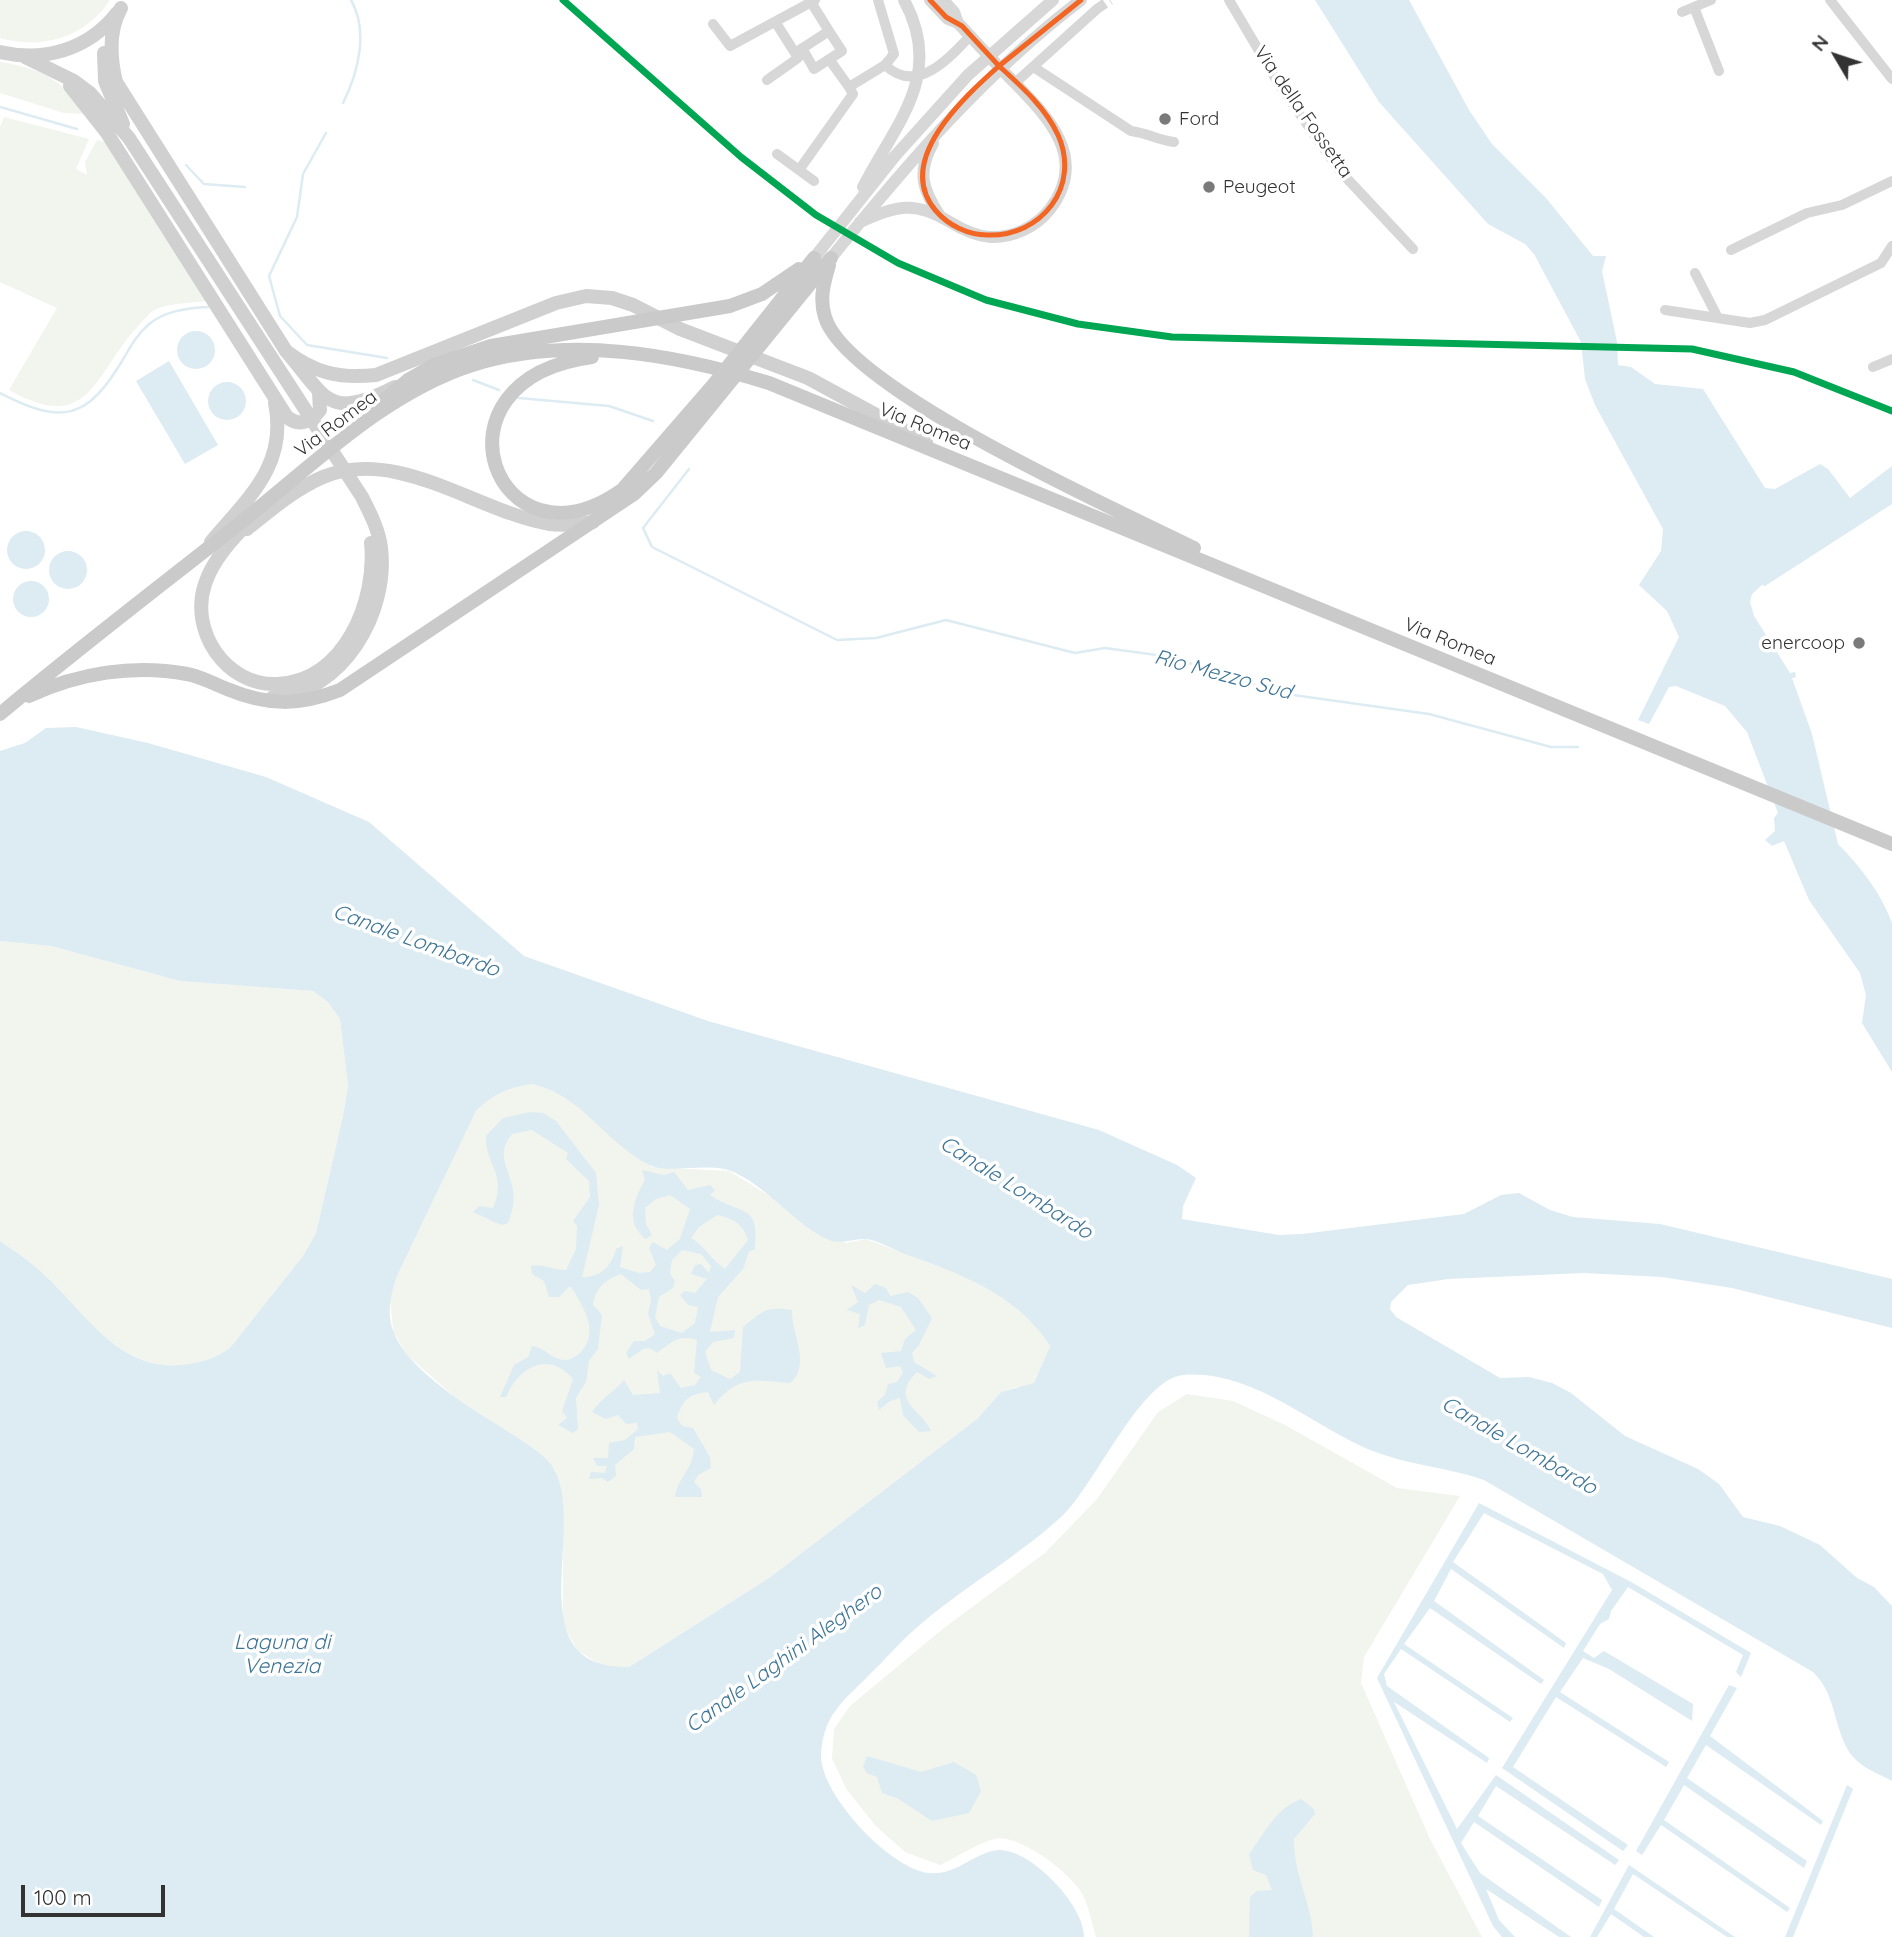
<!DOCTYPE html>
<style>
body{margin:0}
#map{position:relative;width:1892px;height:1937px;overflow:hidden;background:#fff;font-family:Quicksand,sans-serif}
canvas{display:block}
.north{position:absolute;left:1801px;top:21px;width:70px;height:70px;-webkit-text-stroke:5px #fff;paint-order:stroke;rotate:309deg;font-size:19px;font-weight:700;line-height:28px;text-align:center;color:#333}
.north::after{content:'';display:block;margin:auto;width:24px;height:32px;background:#333;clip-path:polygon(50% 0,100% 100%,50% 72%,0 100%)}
.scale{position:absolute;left:21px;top:1885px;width:144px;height:32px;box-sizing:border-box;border:4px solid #333;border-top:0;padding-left:9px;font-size:21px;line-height:24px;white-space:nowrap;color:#333;-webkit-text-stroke:5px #fff;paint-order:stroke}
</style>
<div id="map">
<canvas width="1892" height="1937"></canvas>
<div class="north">N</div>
<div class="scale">100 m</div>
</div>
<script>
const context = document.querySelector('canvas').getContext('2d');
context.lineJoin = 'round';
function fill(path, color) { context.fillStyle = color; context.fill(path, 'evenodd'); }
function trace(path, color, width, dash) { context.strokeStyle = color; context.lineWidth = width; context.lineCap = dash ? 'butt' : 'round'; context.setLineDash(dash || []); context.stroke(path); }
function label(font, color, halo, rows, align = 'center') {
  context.font = font + ' Quicksand,sans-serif'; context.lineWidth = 7; context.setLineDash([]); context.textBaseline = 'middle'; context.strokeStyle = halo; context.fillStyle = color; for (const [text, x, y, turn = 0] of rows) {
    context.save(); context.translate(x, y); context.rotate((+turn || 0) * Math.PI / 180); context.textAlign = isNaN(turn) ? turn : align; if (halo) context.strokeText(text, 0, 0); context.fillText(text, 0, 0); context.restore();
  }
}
fill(new Path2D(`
 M 0,0 L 110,0 C 86,37 42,50 0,38 Z
 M 0,62 C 43,69 60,78 86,114 L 64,113 L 0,93 Z
 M 4,117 L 89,139 L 76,169 L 87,175 L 85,162 L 97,140 L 106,142 L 207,301 C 191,303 168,303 154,310 C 149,313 143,321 139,325 C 93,374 91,436 9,390 L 57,308 L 0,282 L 0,127 Z
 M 0,941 L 51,946 L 180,981 L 313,991 L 328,1002 L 340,1018 L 348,1086 L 343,1116 L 316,1233 L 303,1256 L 230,1348 C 215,1359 199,1363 180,1365 C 116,1371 82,1307 39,1270 C 27,1259 13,1250 0,1241 Z
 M 533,1084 L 552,1088 L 578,1104 L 636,1157 L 652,1167 L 729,1171 L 846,1243 L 866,1239 L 964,1276 L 1005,1298 L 1038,1328 L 1050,1346 L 1034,1383 L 1028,1388 L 1016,1387 L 1001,1392 L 977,1419 L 769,1578 L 629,1667 L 604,1667 L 577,1650 L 563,1624 L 563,1507 L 555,1470 L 536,1450 L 457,1399 L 407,1355 L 396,1336 L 0,1937 L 0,1255 L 119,1363 L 163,1380 L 393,1330 L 390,1298 L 397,1276 L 476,1111 C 493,1094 509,1087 533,1084 Z
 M 1187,1394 L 1233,1401 L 1285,1425 L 1397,1488 L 1460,1496 L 1364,1657 L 1361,1683 L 1430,1839 L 1482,1937 L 1096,1937 C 1092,1923 1089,1908 1083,1895 C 1072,1874 1018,1832 994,1839 C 976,1844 957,1857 940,1865 L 905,1852 L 876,1826 L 847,1790 L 832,1759 L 834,1729 L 850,1706 L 944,1628 L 1045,1553 L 1097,1499 L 1158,1412 Z`), '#f1f5ed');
fill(new Path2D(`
 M 1315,0 L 1409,0 L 1469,110 L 1492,144 L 1546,198 L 1593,256 L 1606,256 L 1602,271 L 1617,342 L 1618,365 L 1631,367 L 1655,384 L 1703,389 L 1765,488 L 1775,489 L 1820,464 L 1828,469 L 1850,498 L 1892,466 L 1892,504 L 1765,586 L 1762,585 L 1752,594 L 1750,602 L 1754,616 L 1790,673 L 1795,672 L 1796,677 L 1792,678 L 1812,734 L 1838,844 C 1860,866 1881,893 1892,923 L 1892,1072 L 1862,1023 L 1866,995 L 1860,973 L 1809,900 L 1784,841 L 1772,846 L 1765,840 L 1775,831 L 1774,818 L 1778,813 L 1747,732 L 1725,706 L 1676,686 L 1669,687 L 1649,724 L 1638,720 L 1679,637 L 1667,611 L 1639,585 L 1661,551 L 1663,529 L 1595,405 L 1585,379 L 1581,342 L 1534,254 L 1525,244 L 1488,224 L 1379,102 Z
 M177 350a19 19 0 1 1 38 0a19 19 0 1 1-38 0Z
 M 169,361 L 218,445 L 185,464 L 136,381 Z
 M208 401a19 19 0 1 1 38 0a19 19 0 1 1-38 0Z
 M7 550a19 19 0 1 1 38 0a19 19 0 1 1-38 0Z
 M49 570a19 19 0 1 1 38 0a19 19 0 1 1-38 0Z
 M13 599a18 18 0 1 1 36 0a18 18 0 1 1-36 0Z
 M 76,727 L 148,743 L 266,777 L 369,822 L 524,956 L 708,1021 L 1099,1130 L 1177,1165 L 1196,1178 L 1183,1206 L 1182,1219 L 1279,1235 L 1302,1234 L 1464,1214 L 1501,1195 L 1519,1193 L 1550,1210 L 1573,1217 L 1660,1224 L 1892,1279 L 1892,1328 L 1732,1288 L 1662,1277 L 1584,1273 L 1448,1279 L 1408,1285 L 1391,1302 L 1390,1309 L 1396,1317 L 1500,1378 L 1529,1377 L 1552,1383 L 1571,1393 L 1625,1436 L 1698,1469 L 1719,1484 L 1743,1517 L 1780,1526 L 1820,1545 L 1857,1578 L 1874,1587 L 1892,1606 L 1892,1781 C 1877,1773 1857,1766 1848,1750 C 1833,1724 1836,1694 1813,1672 L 1484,1480 C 1447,1467 1407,1465 1370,1450 C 1311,1425 1251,1369 1183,1375 C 1140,1379 1093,1489 1061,1517 C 1015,1559 960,1589 914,1630 C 898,1644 885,1660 870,1674 C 859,1686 845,1697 836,1710 C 826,1722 821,1741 821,1756 C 821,1795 890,1869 929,1873 C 957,1876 976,1851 999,1850 C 1031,1849 1085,1906 1084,1937 L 0,1937 L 0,1241 C 13,1250 27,1259 39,1270 C 82,1307 116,1371 180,1365 C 199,1363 215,1359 230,1348 L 303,1256 L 316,1233 L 343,1116 L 348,1086 L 340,1019 L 328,1002 L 313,991 L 180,981 L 51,946 L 0,941 L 0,751 L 25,743 L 46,728 ZM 533,1084 C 583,1096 605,1142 649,1165 C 668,1174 705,1163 728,1170 C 764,1182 797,1227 829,1240 C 842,1245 853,1238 866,1239 C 878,1240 894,1250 905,1254 C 961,1274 1017,1294 1050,1346 L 1034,1383 L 1001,1392 L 977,1419 L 769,1578 L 629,1667 C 517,1669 586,1532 555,1471 C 548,1456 528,1445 515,1436 C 478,1412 406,1372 392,1328 C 387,1309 391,1294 397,1276 L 476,1111 C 493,1094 509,1087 533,1084 Z
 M 530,1112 L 543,1113 L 556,1121 L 596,1173 L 599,1205 L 582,1277 C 601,1277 611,1267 616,1249 L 623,1246 L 620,1267 L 639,1273 L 650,1272 L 656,1265 L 649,1248 L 653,1242 L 667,1250 L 680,1239 L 690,1209 L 670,1195 L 656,1199 L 645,1208 L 646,1224 L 652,1235 L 646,1239 C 625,1223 633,1201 645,1180 L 642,1170 L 664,1175 L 674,1172 L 688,1190 L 710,1185 L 715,1190 L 710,1195 C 740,1216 760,1201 755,1249 L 749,1252 L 743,1269 L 718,1297 L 710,1332 L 735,1330 L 734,1338 L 713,1342 L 705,1352 L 711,1370 L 730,1379 L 740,1372 L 743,1327 C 762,1311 767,1306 792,1310 C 791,1334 812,1365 790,1383 C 756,1380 737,1375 714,1405 L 708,1392 C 689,1394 683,1399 677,1418 L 682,1426 L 693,1428 L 710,1457 L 711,1468 L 698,1475 L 694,1482 L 701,1489 L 702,1497 L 675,1497 C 677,1479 693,1469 694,1449 L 670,1432 L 635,1437 L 634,1449 L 615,1465 L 616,1476 L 608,1482 L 602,1478 L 589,1479 L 591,1472 L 605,1473 L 607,1466 L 597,1466 L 593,1458 L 608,1458 L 609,1443 L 625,1440 L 638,1429 L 637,1423 L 626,1424 L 618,1415 L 606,1419 L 592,1412 C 599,1400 614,1392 624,1380 L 633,1395 L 660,1393 L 657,1370 L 663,1376 L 670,1373 L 681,1388 L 695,1385 L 701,1377 L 694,1373 L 697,1340 C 678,1334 671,1343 657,1353 L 650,1348 L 643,1349 L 629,1359 L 626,1353 L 634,1341 L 645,1341 L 655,1334 L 648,1314 L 651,1300 L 649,1289 L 641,1290 L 621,1274 C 604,1280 596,1288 593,1305 L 602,1315 L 598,1349 L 589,1361 L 586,1382 L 576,1398 L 578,1429 L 573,1433 L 558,1425 L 567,1418 L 562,1411 L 573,1379 C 548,1350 519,1367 506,1397 L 500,1397 L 514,1365 L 528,1357 L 532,1346 C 545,1347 552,1361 567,1360 C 572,1359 578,1355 581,1352 C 599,1332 585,1311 574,1291 L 570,1286 L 559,1297 L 549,1297 L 544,1281 L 532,1274 L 531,1266 C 543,1263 554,1271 566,1270 L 576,1249 L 577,1226 L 573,1221 L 590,1197 L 589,1181 L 566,1159 L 568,1153 L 532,1130 L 512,1134 C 495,1154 509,1168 513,1190 C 515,1202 512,1212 508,1223 L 501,1225 L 473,1212 L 479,1206 L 493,1208 C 508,1174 485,1166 486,1136 L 503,1118 ZM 717,1215 C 733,1219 743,1223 748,1240 L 725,1269 C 711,1260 704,1245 691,1238 L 699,1227 ZM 682,1250 L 701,1254 L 711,1266 L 709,1273 L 701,1264 L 695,1265 L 691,1274 L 707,1279 L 695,1293 L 685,1291 L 680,1295 L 688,1305 L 698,1307 L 695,1323 L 682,1333 L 660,1326 L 655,1317 L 659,1297 L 673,1288 L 675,1282 L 670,1273 L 672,1260 Z
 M 875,1284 L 886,1288 L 890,1296 L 908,1292 L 918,1298 L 932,1318 L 919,1345 L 912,1353 L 914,1362 L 937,1376 L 929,1379 L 917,1372 C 888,1401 923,1410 931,1431 L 919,1432 L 903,1415 L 900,1398 L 890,1401 L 879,1410 L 877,1402 L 885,1395 L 888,1384 L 897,1382 L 903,1373 L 900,1366 L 886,1368 L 881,1353 L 901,1351 L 905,1339 L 916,1330 L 901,1307 L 879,1300 L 869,1305 L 865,1325 L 858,1328 L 860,1314 L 847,1310 L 858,1302 L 851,1285 L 865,1293 Z
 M 1479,1503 L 1633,1583 L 1751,1653 L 1741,1677 L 1736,1672 L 1743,1655 L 1628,1587 L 1611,1611 L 1609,1619 L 1600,1624 L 1583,1651 L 1594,1658 L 1604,1651 L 1693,1704 L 1692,1721 L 1609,1669 L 1583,1658 L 1560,1692 L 1669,1762 L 1666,1767 L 1556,1697 L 1513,1767 L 1628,1845 L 1623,1851 L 1502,1768 L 1612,1590 L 1603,1574 L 1484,1513 L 1453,1562 L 1566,1643 L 1564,1648 L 1451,1569 L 1434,1601 L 1544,1680 L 1541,1684 L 1430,1608 L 1404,1644 L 1513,1718 L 1510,1722 L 1401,1649 L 1384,1674 L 1387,1686 L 1489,1758 L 1487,1763 L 1394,1702 L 1457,1829 L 1496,1775 L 1619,1860 L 1615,1865 L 1496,1786 L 1478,1816 L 1602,1900 L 1599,1907 L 1474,1822 L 1461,1843 L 1480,1873 L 1571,1937 L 1559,1937 L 1486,1889 L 1499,1920 L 1515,1937 L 1502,1937 L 1493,1926 L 1377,1678 Z
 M 1729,1685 L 1737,1688 L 1710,1736 L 1823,1821 L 1821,1825 L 1706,1745 L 1687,1778 L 1807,1861 L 1804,1868 L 1684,1785 L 1664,1820 L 1790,1908 L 1787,1912 L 1661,1825 L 1642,1855 L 1636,1851 Z
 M 867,1756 L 921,1772 L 954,1762 L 976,1775 L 981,1791 L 969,1813 L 932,1821 L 897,1798 L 882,1793 L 877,1777 L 867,1773 L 863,1767 Z
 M 1847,1785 L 1853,1789 L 1793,1937 L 1785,1937 Z
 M 1301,1799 L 1314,1809 L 1315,1814 L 1294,1839 C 1293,1873 1312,1903 1313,1937 L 1249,1937 L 1250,1897 L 1257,1891 L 1272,1890 L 1266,1875 L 1253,1870 L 1249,1854 C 1264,1834 1276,1808 1301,1799 Z
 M 1629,1865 L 1735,1937 L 1727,1937 L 1633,1874 L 1614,1909 L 1654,1937 L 1644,1937 L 1611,1914 L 1597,1937 L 1590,1937 Z`), '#ddebf3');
trace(new Path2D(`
 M 343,103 C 358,73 369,31 351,0
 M 0,107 L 77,129
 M 326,133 L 303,174 L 297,217 L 269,276 L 280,316 L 307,345 L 387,358
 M 186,165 L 204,184 L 245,187
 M 473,380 L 499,390
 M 0,393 C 53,420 82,425 117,369 C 127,354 134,337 148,325 C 164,311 187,308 208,307
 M 519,398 L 609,406 L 653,421
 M 689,469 L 643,528 L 652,547 L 837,640 L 876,638 L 946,620 L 1075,653 L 1105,648 L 1171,657 L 1279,693 L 1429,714 L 1551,747 L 1578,747`), '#ddebf3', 2.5);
trace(new Path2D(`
 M 1097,9 L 1110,0`), '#d6d6d6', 10, [10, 5]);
trace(new Path2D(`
 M 1229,0 L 1278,83 L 1339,170 L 1413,249
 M 1830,0 L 1892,79
 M 1694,7 L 1719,71
 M 1682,12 L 1711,0
 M 776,23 L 795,53 L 829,31 L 811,2
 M 713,24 L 730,46 L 815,0
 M 802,48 L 814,69 L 842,51 L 829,31
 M 829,59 L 849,87
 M 885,65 C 916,95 949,59 970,36
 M 1035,68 L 1131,131 C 1147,133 1158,140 1174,142
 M 767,80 L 798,58 L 795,53
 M 1015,83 L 1097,9
 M 777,154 L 814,181
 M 799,170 L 853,94 L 849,87 L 885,65 L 894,54 L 878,0
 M 1731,250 L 1807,213 L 1842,205 L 1892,181
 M 1695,273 L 1718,318
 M 1665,310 L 1750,323 L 1765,320 L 1881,263 L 1892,246
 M 1873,367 L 1892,359`), '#d7d7d7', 10);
trace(new Path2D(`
 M 943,0 L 954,12 L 958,23
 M 933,143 C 917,172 922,189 940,216
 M 863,187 C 896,123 945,75 904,0
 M 860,222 C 897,206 914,200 950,222 C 963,230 975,236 990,237 C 1013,238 1036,227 1050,209 C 1089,158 1048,117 1013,81 C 994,62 976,42 958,23 L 948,19 L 930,0
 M 814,258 L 895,156 L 968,75 L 1053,0
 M 831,258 C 907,164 984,74 1081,0`), '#d7d7d7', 12);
trace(new Path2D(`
 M 121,8 C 108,31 110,57 116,82 L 286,351 C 327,399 328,421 395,387
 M 0,52 C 44,62 88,50 117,13
 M 104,53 L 105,81 L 123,124
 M 25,57 L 74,81 L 90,93 L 129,138 L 362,497 C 370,513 379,530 381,548 C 389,612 343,693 273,697
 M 70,86 L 107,133 L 287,417 C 299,427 311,422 320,410 L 319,393
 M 286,351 C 315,373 339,379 376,375 L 556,303 L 586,296 L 612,298 L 633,305 L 680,329 L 808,378 L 926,442
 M 252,519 C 234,537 213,559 205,584 C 189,631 226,686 277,684 C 345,682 377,599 371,543
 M 247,529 C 271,510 295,489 323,477 C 398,446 477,512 550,524 C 564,526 579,524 593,522
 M 211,542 C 248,498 288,465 275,403`), '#d0d0d0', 14);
trace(new Path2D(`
 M 829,265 C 824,282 819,299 825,317 C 846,389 1120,511 1194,548
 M 592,357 C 420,380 497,579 622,490 L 714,384 L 814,258
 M 377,406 L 408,380 L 434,365 L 491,346 L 730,306 L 762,294 L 799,269
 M 29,696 C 78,673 134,664 187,674 C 200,676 214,684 227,689 C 268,706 299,706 340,690 L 634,494 L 656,473 L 831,258
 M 0,714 C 80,647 163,584 245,519 C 314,464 385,393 472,365 C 569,335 674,354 769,383 L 1892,844`), '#cacaca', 14);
trace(new Path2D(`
 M 930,0 L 946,17 L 962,26 L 999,66
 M 999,66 C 1021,86 1045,107 1058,135 C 1081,186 1042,237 987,235 C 968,235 948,225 936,211 C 893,161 964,97 999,66 Z
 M 999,66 L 1081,0`), '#f26522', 5);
trace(new Path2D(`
 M 563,0 L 741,157 L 816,215 L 898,263 L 986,300 L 1078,324 L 1172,337 L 1692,349 L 1794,372 L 1892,411`), '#00a651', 7);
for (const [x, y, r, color] of [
 [1165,119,7,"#7a7a7a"],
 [1209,187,7,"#7a7a7a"],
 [1859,643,7,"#7a7a7a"]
]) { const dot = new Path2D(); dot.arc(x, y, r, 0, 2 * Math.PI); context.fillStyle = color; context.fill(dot); trace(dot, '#fff', 2.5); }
label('19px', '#333', '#fff', [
 ["Via della Fossetta",1303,112,55],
 ["Via Romea",336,424,-37],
 ["Via Romea",925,427,22],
 ["Via Romea",1450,642,22]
]);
label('19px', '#333', '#fff', [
 ["Ford",1179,119],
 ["Peugeot",1223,187],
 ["enercoop",1845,643,"right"]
], 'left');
label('italic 21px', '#3f7597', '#fff', [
 ["Rio Mezzo Sud",1223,675,15],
 ["Canale Lombardo",416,941,20],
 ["Canale Lombardo",1016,1188,32],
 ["Canale Lombardo",1519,1446,30],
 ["Laguna di",282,1643],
 ["Venezia",282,1667],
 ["Canale Laghini Aleghero",784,1659,-36]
]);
</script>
